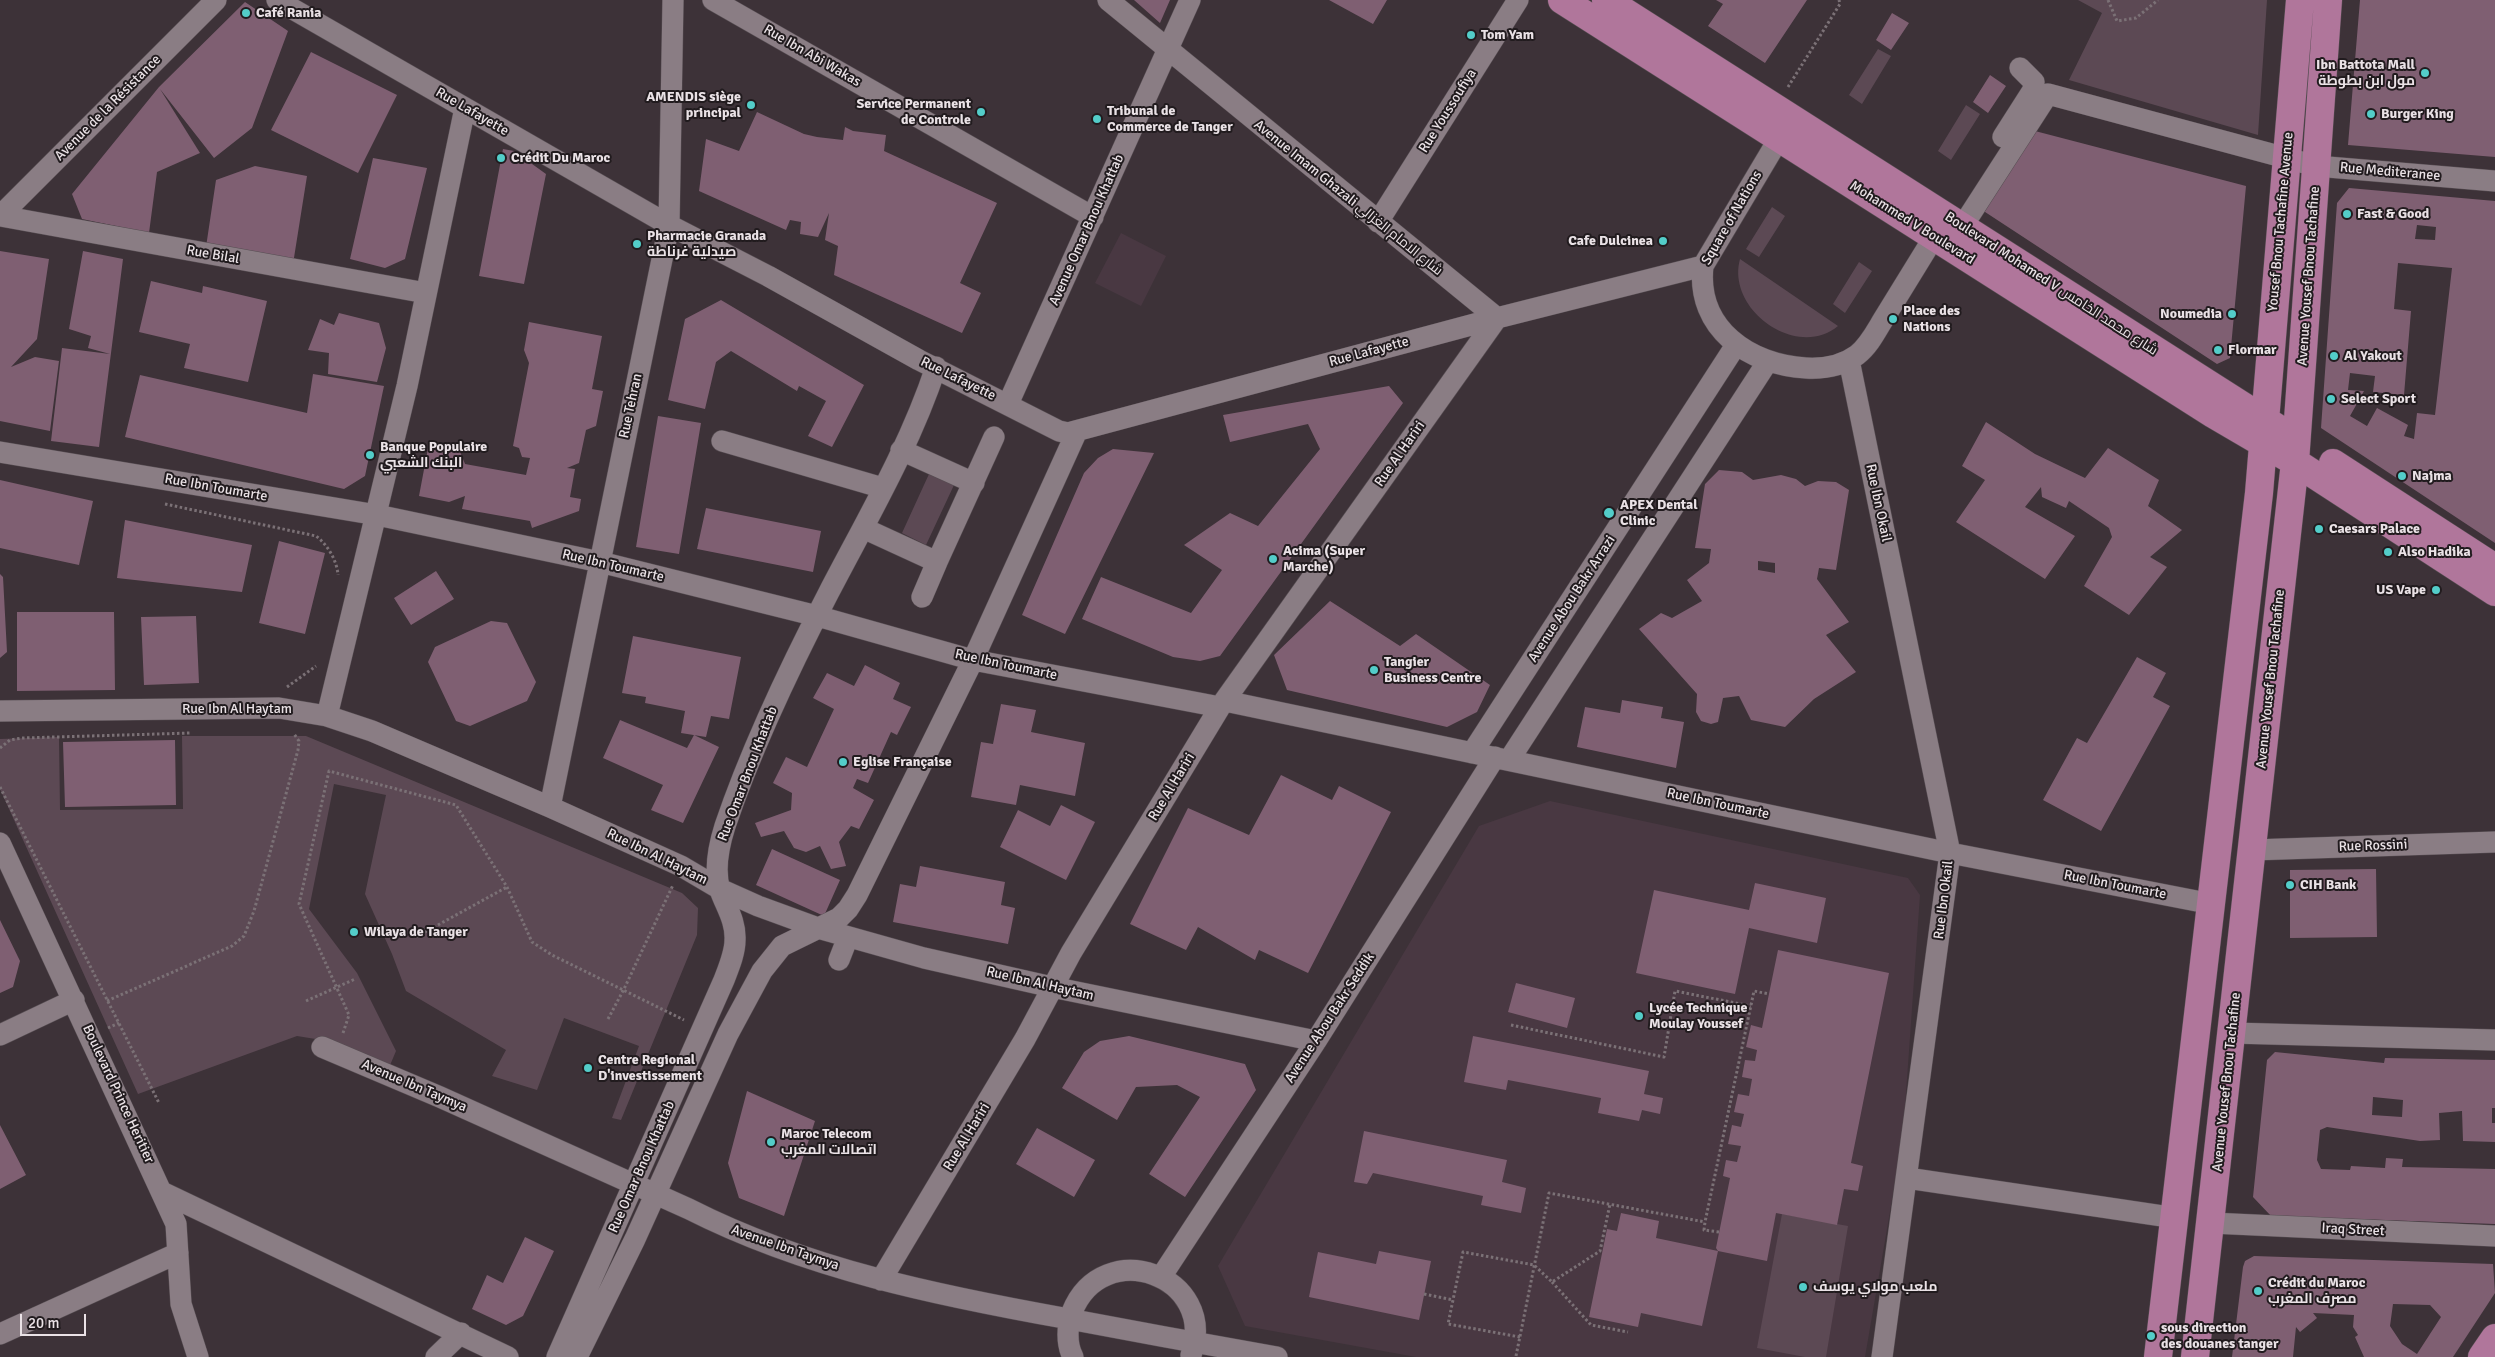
<!DOCTYPE html>
<meta charset="utf-8">
<style>
body{margin:0}
#map{position:relative;width:2495px;height:1357px;overflow:hidden;background:#3d3238;font-family:Signika,sans-serif}
canvas{display:block}
.scale{position:absolute;left:20px;top:1314px;width:66px;height:22px;box-sizing:border-box;border:2px solid #eae2e6;border-top:0;padding-left:6px;font-size:15px;line-height:18px;white-space:nowrap;color:#eae2e6;-webkit-text-stroke:4px #211b1e;paint-order:stroke}
</style>
<div id="map">
<canvas width="2495" height="1357"></canvas>
<div class="scale">20 m</div>
</div>
<script>
const context = document.querySelector('canvas').getContext('2d');
context.lineJoin = 'round';
function fill(path, color) { context.fillStyle = color; context.fill(path, 'evenodd'); }
function trace(path, color, width, dash) { context.strokeStyle = color; context.lineWidth = width; context.lineCap = dash ? 'butt' : 'round'; context.setLineDash(dash || []); context.stroke(path); }
function label(font, color, halo, rows, align = 'center') {
  context.font = font + ' Signika,Cairo,sans-serif'; context.lineWidth = 4; context.setLineDash([]); context.textBaseline = 'middle'; context.strokeStyle = halo; context.fillStyle = color; for (const [text, x, y, turn = 0] of rows) {
    context.save(); context.translate(x, y); context.rotate((+turn || 0) * Math.PI / 180); context.textAlign = isNaN(turn) ? turn : align; if (halo) context.strokeText(text, 0, 0); context.fillText(text, 0, 0); context.restore();
  }
}
fill(new Path2D(`
 M 1121,233 L 1166,256 L 1141,306 L 1095,283 Z
 M 1550,801 L 1908,878 L 1920,895 L 1903,1136 L 1865,1357 L 1416,1357 L 1245,1326 L 1218,1266 L 1479,826 Z`), '#493842');
fill(new Path2D(`
 M 2078,0 L 2267,0 L 2258,135 L 2069,80 L 2102,13 Z
 M 1878,49 L 1891,56 L 1862,104 L 1849,95 Z
 M 1966,105 L 1980,114 L 1951,160 L 1938,151 Z
 M 1772,207 L 1785,216 L 1759,257 L 1746,249 Z
 M 1740,259 L 1838,326 C 1797,360 1726,310 1740,259 Z
 M 1859,262 L 1872,271 L 1845,313 L 1833,304 Z
 M 929,474 L 954,485 L 926,545 L 902,533 Z
 M 182,736 L 306,736 L 682,893 L 698,908 L 697,935 L 621,1120 L 612,1118 L 639,1046 L 564,1018 L 537,1090 L 492,1076 L 506,1050 L 406,991 L 392,954 L 365,894 L 386,795 L 334,784 L 309,909 L 357,973 L 396,1051 L 388,1070 L 328,1041 L 297,1036 L 138,1094 L 0,789 L 0,739 L 59,737 L 60,810 L 183,809 Z
 M 1782,1214 L 1848,1226 L 1826,1357 L 1805,1357 L 1757,1348 Z`), '#5c4954');
fill(new Path2D(`
 M 1134,0 L 1170,0 L 1160,23 Z
 M 1329,0 L 1387,0 L 1373,24 Z
 M 1716,0 L 1807,0 L 1765,63 L 1708,26 L 1723,4 Z
 M 2360,0 L 2495,0 L 2495,157 L 2348,145 Z
 M 245,2 L 288,31 L 252,128 L 214,158 L 160,89 L 200,153 L 157,172 L 149,233 L 82,219 L 72,194 L 159,87 Z
 M 1892,13 L 1909,23 L 1891,50 L 1876,40 Z
 M 311,52 L 397,95 L 358,173 L 271,130 Z
 M 1990,75 L 2006,86 L 1988,113 L 1973,102 Z
 M 757,112 L 804,134 L 817,137 L 843,140 L 845,127 L 853,131 L 886,135 L 884,151 L 997,203 L 960,283 L 981,293 L 962,333 L 834,275 L 838,246 L 825,240 L 829,213 L 818,237 L 800,234 L 801,222 L 790,220 L 786,230 L 699,191 L 706,139 L 739,151 Z
 M 2035,131 L 2246,186 L 2230,358 L 2217,364 L 1982,210 Z
 M 503,149 L 514,151 L 546,174 L 524,284 L 479,276 Z
 M 373,158 L 427,168 L 405,259 L 385,268 L 350,259 Z
 M 255,166 L 307,176 L 293,264 L 206,247 L 216,180 Z
 M 2349,188 L 2495,201 L 2495,543 L 2321,428 L 2337,203 ZM 2417,225 L 2436,227 L 2435,240 L 2415,239 ZM 2398,263 L 2452,268 L 2435,415 L 2417,413 L 2414,439 L 2404,436 L 2408,425 L 2377,408 L 2367,426 L 2350,416 L 2364,391 L 2348,390 L 2350,373 L 2375,376 L 2373,392 L 2404,395 L 2411,311 L 2394,309 Z
 M 0,251 L 49,259 L 37,339 L 11,367 L 35,357 L 59,361 L 50,431 L 0,421 Z
 M 83,251 L 123,259 L 99,447 L 51,441 L 62,348 L 110,354 L 88,348 L 91,336 L 69,329 Z
 M 151,281 L 202,293 L 203,286 L 267,301 L 248,382 L 184,368 L 190,344 L 139,332 Z
 M 721,300 L 864,385 L 832,447 L 808,436 L 826,401 L 799,386 L 797,391 L 731,351 L 716,362 L 705,409 L 668,400 L 685,319 Z
 M 339,313 L 379,323 L 386,348 L 377,382 L 328,374 L 329,353 L 308,350 L 320,319 L 334,325 Z
 M 529,322 L 602,336 L 592,389 L 603,391 L 596,426 L 586,430 L 579,463 L 567,468 L 575,469 L 570,497 L 581,499 L 579,511 L 532,528 L 530,521 L 462,509 L 465,496 L 449,502 L 419,496 L 429,443 L 459,449 L 465,464 L 526,475 L 530,458 L 522,457 L 519,448 L 513,446 L 529,363 L 524,350 Z
 M 313,374 L 384,386 L 365,476 L 344,489 L 125,437 L 140,375 L 307,413 Z
 M 1389,386 L 1403,403 L 1220,656 L 1200,661 L 1173,657 L 1082,619 L 1101,577 L 1191,613 L 1222,570 L 1184,545 L 1230,513 L 1258,526 L 1320,449 L 1308,424 L 1230,442 L 1223,415 Z
 M 658,416 L 701,423 L 679,554 L 636,547 Z
 M 1986,422 L 2035,454 L 2085,478 L 2108,448 L 2159,480 L 2148,506 L 2182,530 L 2150,557 L 2167,567 L 2129,615 L 2084,586 L 2112,537 L 2109,528 L 2069,501 L 2066,508 L 2042,497 L 2041,487 L 2025,507 L 2075,536 L 2045,579 L 1956,522 L 1985,480 L 1962,466 Z
 M 1113,449 L 1154,453 L 1065,634 L 1022,615 L 1084,473 L 1098,458 Z
 M 1719,470 L 1742,472 L 1753,480 L 1781,475 L 1796,479 L 1805,486 L 1818,481 L 1836,482 L 1849,490 L 1836,570 L 1819,568 L 1817,579 L 1849,622 L 1826,635 L 1856,672 L 1814,699 L 1785,727 L 1751,720 L 1739,696 L 1723,698 L 1718,722 L 1711,724 L 1701,721 L 1696,712 L 1697,694 L 1639,629 L 1661,613 L 1672,618 L 1702,601 L 1687,580 L 1709,563 L 1711,549 L 1695,548 L 1705,484 ZM 1758,561 L 1775,563 L 1775,573 L 1758,570 Z
 M 0,480 L 93,501 L 79,565 L 0,548 Z
 M 706,508 L 821,531 L 813,572 L 697,549 Z
 M 125,520 L 252,545 L 242,592 L 117,578 Z
 M 279,541 L 325,553 L 305,634 L 259,623 Z
 M 436,571 L 454,599 L 411,625 L 394,598 Z
 M 0,574 L 3,577 L 7,652 L 0,658 Z
 M 1330,601 L 1400,646 L 1416,634 L 1490,685 L 1477,712 L 1447,727 L 1287,690 L 1274,655 Z
 M 17,612 L 114,612 L 115,690 L 17,691 Z
 M 196,616 L 199,683 L 144,685 L 141,617 Z
 M 491,621 L 507,623 L 536,682 L 527,701 L 470,726 L 456,721 L 428,662 L 435,647 Z
 M 633,636 L 741,657 L 729,719 L 711,716 L 706,737 L 681,733 L 685,711 L 645,703 L 646,697 L 622,693 Z
 M 2137,657 L 2166,673 L 2153,697 L 2170,706 L 2101,831 L 2043,800 L 2077,738 L 2087,743 Z
 M 865,665 L 900,683 L 893,699 L 911,707 L 897,735 L 891,732 L 868,783 L 857,779 L 853,788 L 874,800 L 859,829 L 851,826 L 839,842 L 846,866 L 831,869 L 820,846 L 806,852 L 794,848 L 784,831 L 761,837 L 755,823 L 791,810 L 792,793 L 773,783 L 786,757 L 807,767 L 834,709 L 813,698 L 827,673 L 854,686 Z
 M 1622,700 L 1663,707 L 1661,718 L 1684,722 L 1676,768 L 1577,747 L 1585,707 L 1620,713 Z
 M 1001,704 L 1036,710 L 1031,732 L 1085,743 L 1075,796 L 1020,785 L 1016,805 L 971,797 L 981,742 L 993,744 Z
 M 620,720 L 687,748 L 694,735 L 719,747 L 683,823 L 651,810 L 663,785 L 603,758 Z
 M 175,740 L 176,805 L 65,807 L 63,742 Z
 M 1281,775 L 1332,800 L 1339,786 L 1391,812 L 1308,973 L 1259,950 L 1255,960 L 1198,927 L 1186,950 L 1130,924 L 1188,808 L 1249,835 Z
 M 1061,805 L 1095,822 L 1066,880 L 1000,847 L 1018,810 L 1050,826 Z
 M 772,849 L 840,880 L 824,916 L 756,885 Z
 M 920,866 L 1005,882 L 1001,905 L 1015,908 L 1008,944 L 893,922 L 900,884 L 916,887 Z
 M 2376,869 L 2377,937 L 2290,938 L 2290,870 Z
 M 1755,883 L 1826,898 L 1817,943 L 1749,928 L 1735,994 L 1636,973 L 1654,890 L 1749,910 Z
 M 0,920 L 20,961 L 13,987 L 0,993 Z
 M 1778,950 L 1889,973 L 1851,1163 L 1863,1166 L 1858,1191 L 1844,1189 L 1837,1225 L 1776,1213 L 1767,1261 L 1718,1251 L 1702,1326 L 1641,1313 L 1638,1327 L 1589,1317 L 1607,1229 L 1617,1231 L 1621,1213 L 1659,1221 L 1656,1238 L 1718,1251 L 1716,1248 L 1730,1178 L 1723,1176 L 1726,1160 L 1737,1162 L 1741,1146 L 1728,1144 L 1732,1125 L 1741,1127 L 1744,1114 L 1734,1112 L 1738,1094 L 1749,1096 L 1752,1079 L 1742,1077 L 1745,1060 L 1755,1061 L 1757,1050 L 1746,1047 L 1751,1025 L 1762,1028 Z
 M 1516,983 L 1575,998 L 1567,1028 L 1508,1012 Z
 M 1129,1036 L 1245,1064 L 1256,1090 L 1185,1197 L 1149,1174 L 1200,1097 L 1177,1085 L 1136,1087 L 1117,1120 L 1062,1088 L 1084,1052 L 1100,1041 Z
 M 1473,1036 L 1649,1071 L 1644,1094 L 1663,1098 L 1660,1114 L 1642,1110 L 1639,1121 L 1598,1113 L 1601,1098 L 1508,1080 L 1506,1090 L 1464,1082 Z
 M 2275,1052 L 2384,1063 L 2385,1058 L 2495,1060 L 2495,1108 L 2492,1108 L 2492,1123 L 2495,1123 L 2495,1142 L 2463,1141 L 2462,1111 L 2439,1113 L 2440,1140 L 2420,1141 L 2327,1127 L 2320,1130 L 2317,1160 L 2321,1169 L 2350,1170 L 2351,1166 L 2385,1168 L 2386,1158 L 2403,1159 L 2402,1167 L 2495,1169 L 2495,1224 L 2271,1216 L 2253,1197 L 2267,1060 ZM 2373,1097 L 2403,1100 L 2402,1117 L 2372,1115 Z
 M 747,1091 L 815,1121 L 784,1216 L 739,1198 L 728,1163 Z
 M 0,1125 L 26,1175 L 0,1189 Z
 M 1037,1128 L 1095,1160 L 1074,1197 L 1016,1164 Z
 M 1364,1131 L 1507,1160 L 1502,1182 L 1526,1188 L 1521,1213 L 1481,1205 L 1483,1196 L 1373,1173 L 1367,1184 L 1354,1182 Z
 M 525,1237 L 554,1251 L 523,1316 L 506,1325 L 472,1309 L 487,1275 L 503,1283 Z
 M 1379,1251 L 1431,1261 L 1419,1320 L 1309,1297 L 1318,1252 L 1376,1264 Z
 M 2254,1256 L 2493,1264 L 2495,1293 L 2453,1357 L 2364,1357 L 2355,1337 L 2358,1335 L 2353,1327 L 2354,1315 L 2313,1313 L 2317,1318 L 2300,1332 L 2296,1327 L 2293,1357 L 2232,1357 L 2243,1267 L 2245,1261 ZM 2393,1304 L 2430,1305 L 2441,1317 L 2417,1354 L 2402,1344 L 2390,1326 Z`), '#7f5f72');
const minor = new Path2D(`
 M 277,0 L 669,225 L 768,276 L 919,360 L 1059,431 L 1068,433 L 1497,318 L 1703,266
 M 713,0 L 1093,217
 M 1108,0 L 1497,318
 M 1787,125 L 1703,266 C 1696,329 1750,365 1806,368 C 1824,369 1842,366 1857,355 C 1870,345 1877,329 1886,315 C 1902,289 1918,263 1934,237
 M 2003,137 L 2033,90 L 2034,82 L 2020,68
 M 0,216 L 216,0
 M 1,216 L 426,293
 M 1378,222 L 1518,0
 M 1962,227 L 2048,94 L 2316,166 L 2495,181
 M 1849,360 L 1950,853 L 1882,1357
 M 1008,404 L 1190,0
 M 722,441 L 883,488
 M 901,450 L 974,483
 M 0,452 L 377,515 L 600,562 L 817,616 L 973,660 L 1220,707
 M 863,528 L 937,562 L 994,437
 M 922,597 L 937,562
 M 1225,701 L 1950,853 L 2212,904
 M 0,711 L 279,708 L 327,716 L 372,731 L 550,807 L 681,866 L 720,889 L 758,906 L 821,929 L 924,958 L 1052,987 L 1316,1041
 M 327,716 L 407,386 L 465,108
 M 1472,753 L 1736,345
 M 1509,760 L 1768,361
 M 550,807 L 669,225 L 673,0
 M 0,843 L 176,1224 L 181,1304 L 198,1357
 M 2252,850 L 2495,842
 M 839,960 L 848,937
 M 2232,1033 L 2495,1040
 M 0,1035 L 74,1000
 M 322,1047 L 440,1097 L 689,1209 C 807,1269 940,1296 1069,1319 C 1138,1332 1208,1345 1277,1357
 M 1907,1178 L 2176,1218
 M 164,1193 L 508,1357
 M 2211,1223 L 2495,1236
 M 1161,1277 L 1316,1041 L 1495,757
 M 881,1280 L 1025,1039 L 1071,953 L 1220,707 L 1497,318
 M 0,1334 L 178,1253
 M 436,1357 L 461,1333
 M 557,1357 L 724,980 C 729,967 735,953 735,940 C 736,921 726,907 720,890 C 714,871 719,845 725,826 C 752,746 790,667 829,592 C 867,519 910,446 936,367
 M 577,1357 L 635,1239 L 728,1034 L 762,971 L 782,946 L 839,918 L 848,909 L 857,895 L 973,660 L 1077,431
 M 1073,1357 C 1066,1344 1067,1325 1072,1312 C 1103,1234 1219,1276 1191,1355`);
const major = new Path2D(`
 M 1562,0 L 2213,414 L 2295,462 L 2495,592
 M 1606,0 L 2279,429
 M 2333,463 L 2495,568
 M 2158,1357 L 2259,493 L 2300,0
 M 2195,1357 L 2295,462 L 2328,0
 M 2482,1357 L 2495,1338`);
trace(minor, '#574e53', 22);
trace(major, '#574e53', 29);
trace(new Path2D(`
 M 2108,0 L 2117,21 L 2136,18 L 2158,0
 M 1788,87 L 1840,4 L 1839,0
 M 165,504 L 316,536 C 328,545 337,561 338,575
 M 287,687 L 316,666
 M 0,748 L 10,740 L 22,738 L 191,733
 M 0,787 L 159,1103
 M 416,937 L 507,887
 M 107,1001 L 232,946 L 244,936 L 254,911 L 298,750 L 299,741 L 294,734
 M 306,1001 L 355,979
 M 608,1019 L 624,989 L 673,885
 M 1511,1025 L 1664,1057 L 1675,991 L 1751,1006
 M 108,1028 L 119,1023
 M 343,1033 L 349,1015 L 299,904 L 329,771 L 456,805 L 507,887 L 532,942 L 552,955 L 684,1020
 M 1719,1232 L 1704,1230 L 1705,1222 L 1754,991 L 1769,994
 M 1552,1282 L 1591,1325 L 1628,1332
 M 1424,1294 L 1453,1300
 M 1520,1337 L 1448,1324 L 1463,1252 L 1534,1265 L 1552,1282 L 1600,1251 L 1610,1204
 M 1516,1356 L 1549,1193 L 1705,1222`), '#7b7176', 3, [2.5, 2.5]);
trace(minor, '#8a7d84', 21);
trace(major, '#b0769b', 28);
for (const [x, y, r, color] of [
 [246,13,5,"#53cdc9"],
 [1471,35,5,"#53cdc9"],
 [2425,73,5,"#53cdc9"],
 [751,105,5,"#53cdc9"],
 [981,112,5,"#53cdc9"],
 [2371,114,5,"#53cdc9"],
 [1097,119,5,"#53cdc9"],
 [501,158,5,"#53cdc9"],
 [2347,214,5,"#53cdc9"],
 [1663,241,5,"#53cdc9"],
 [637,244,5,"#53cdc9"],
 [2232,314,5,"#53cdc9"],
 [1893,319,5,"#53cdc9"],
 [2218,350,5,"#53cdc9"],
 [2334,356,5,"#53cdc9"],
 [2331,399,5,"#53cdc9"],
 [370,455,5,"#53cdc9"],
 [2402,476,5,"#53cdc9"],
 [1609,513,6,"#53cdc9"],
 [2319,529,5,"#53cdc9"],
 [2388,552,5,"#53cdc9"],
 [1273,559,5,"#53cdc9"],
 [2436,590,5,"#53cdc9"],
 [1374,670,5,"#53cdc9"],
 [843,762,5,"#53cdc9"],
 [2290,885,5,"#53cdc9"],
 [354,932,5,"#53cdc9"],
 [1639,1016,5,"#53cdc9"],
 [588,1068,5,"#53cdc9"],
 [771,1142,5,"#53cdc9"],
 [1803,1287,5,"#53cdc9"],
 [2258,1291,5,"#53cdc9"],
 [2151,1336,5,"#53cdc9"]
]) { const dot = new Path2D(); dot.arc(x, y, r, 0, 2 * Math.PI); context.fillStyle = color; context.fill(dot); trace(dot, '#211b1e', 2); }
label('bold 14px', '#eae2e6', '#211b1e', [
 ["Café Rania",256,13],
 ["Tom Yam",1481,35],
 ["Ibn Battota Mall",2415,65,"right"],
 ["مول ابن بطوطة",2415,81,"right"],
 ["AMENDIS siège",741,97,"right"],
 ["principal",741,113,"right"],
 ["Service Permanent",971,104,"right"],
 ["de Controle",971,120,"right"],
 ["Tribunal de",1107,111],
 ["Commerce de Tanger",1107,127],
 ["Burger King",2381,114],
 ["Crédit Du Maroc",511,158],
 ["Fast & Good",2357,214],
 ["Pharmacie Granada",647,236],
 ["صيدلية غرناطة",647,252],
 ["Cafe Dulcinea",1653,241,"right"],
 ["Place des",1903,311],
 ["Nations",1903,327],
 ["Noumedia",2222,314,"right"],
 ["Flormar",2228,350],
 ["Al Yakout",2344,356],
 ["Select Sport",2341,399],
 ["Banque Populaire",380,447],
 ["البنك الشعبي",380,463],
 ["Najma",2412,476],
 ["APEX Dental",1620,505],
 ["Clinic",1620,521],
 ["Caesars Palace",2329,529],
 ["Acima (Super",1283,551],
 ["Marche)",1283,567],
 ["Also Hadika",2398,552],
 ["US Vape",2426,590,"right"],
 ["Tangier",1384,662],
 ["Business Centre",1384,678],
 ["Eglise Française",853,762],
 ["CIH Bank",2300,885],
 ["Wilaya de Tanger",364,932],
 ["Lycée Technique",1649,1008],
 ["Moulay Youssef",1649,1024],
 ["Centre Regional",598,1060],
 ["D'investissement",598,1076],
 ["Maroc Telecom",781,1134],
 ["اتصالات المغرب",781,1150],
 ["Crédit du Maroc",2268,1283],
 ["مصرف المغرب",2268,1299],
 ["ملعب مولاي يوسف",1813,1287],
 ["sous direction",2161,1328],
 ["des douanes tanger",2161,1344]
], 'left');
label('14px', '#eae2e6', '#211b1e', [
 ["Rue Ibn Abi Wakas",812,56,30],
 ["Avenue de la Résistance",108,108,-45],
 ["Rue Youssoufiya",1448,111,-58],
 ["Rue Lafayette",472,112,30],
 ["Rue Mediteranee",2390,172,5],
 ["Avenue Imam Ghazali شارع الامام الغزالي",1348,198,39],
 ["Square of Nations",1732,218,-60],
 ["Yousef Bnou Tachafine Avenue",2281,222,-85],
 ["Mohammed V Boulevard",1912,223,32],
 ["Avenue Omar Bnou Khattab",1087,230,-66],
 ["Rue Bilal",213,255,10],
 ["Avenue Yousef Bnou Tachafine",2309,276,-86],
 ["Boulevard Mohamed V شارع محمد الخامس",2051,284,33],
 ["Rue Lafayette",1369,352,-15],
 ["Rue Lafayette",958,379,26],
 ["Rue Tehran",631,406,-78],
 ["Rue Al Hariri",1400,454,-55],
 ["Rue Ibn Toumarte",216,488,10],
 ["Rue Ibn Okail",1878,503,78],
 ["Rue Ibn Toumarte",613,566,13],
 ["Avenue Abou Bakr Arrazi",1572,599,-57],
 ["Rue Ibn Toumarte",1006,665,12],
 ["Avenue Yousef Bnou Tachafine",2271,679,-84],
 ["Rue Ibn Al Haytam",237,709],
 ["Rue Omar Bnou Khattab",748,774,-69],
 ["Rue Al Hariri",1172,787,-59],
 ["Rue Ibn Toumarte",1718,804,12],
 ["Rue Rossini",2373,846,-2],
 ["Rue Ibn Al Haytam",657,857,26],
 ["Rue Ibn Toumarte",2115,885,11],
 ["Rue Ibn Okail",1944,900,-83],
 ["Rue Ibn Al Haytam",1040,984,13],
 ["Avenue Abou Bakr Seddik",1330,1018,-57],
 ["Avenue Yousef Bnou Tachafine",2227,1082,-84],
 ["Avenue Ibn Taymya",414,1086,23],
 ["Boulevard Prince Heritier",118,1094,65],
 ["Rue Al Hariri",967,1137,-59],
 ["Rue Omar Bnou Khattab",642,1167,-66],
 ["Iraq Street",2353,1230,3],
 ["Avenue Ibn Taymya",785,1248,19]
]);
</script>
